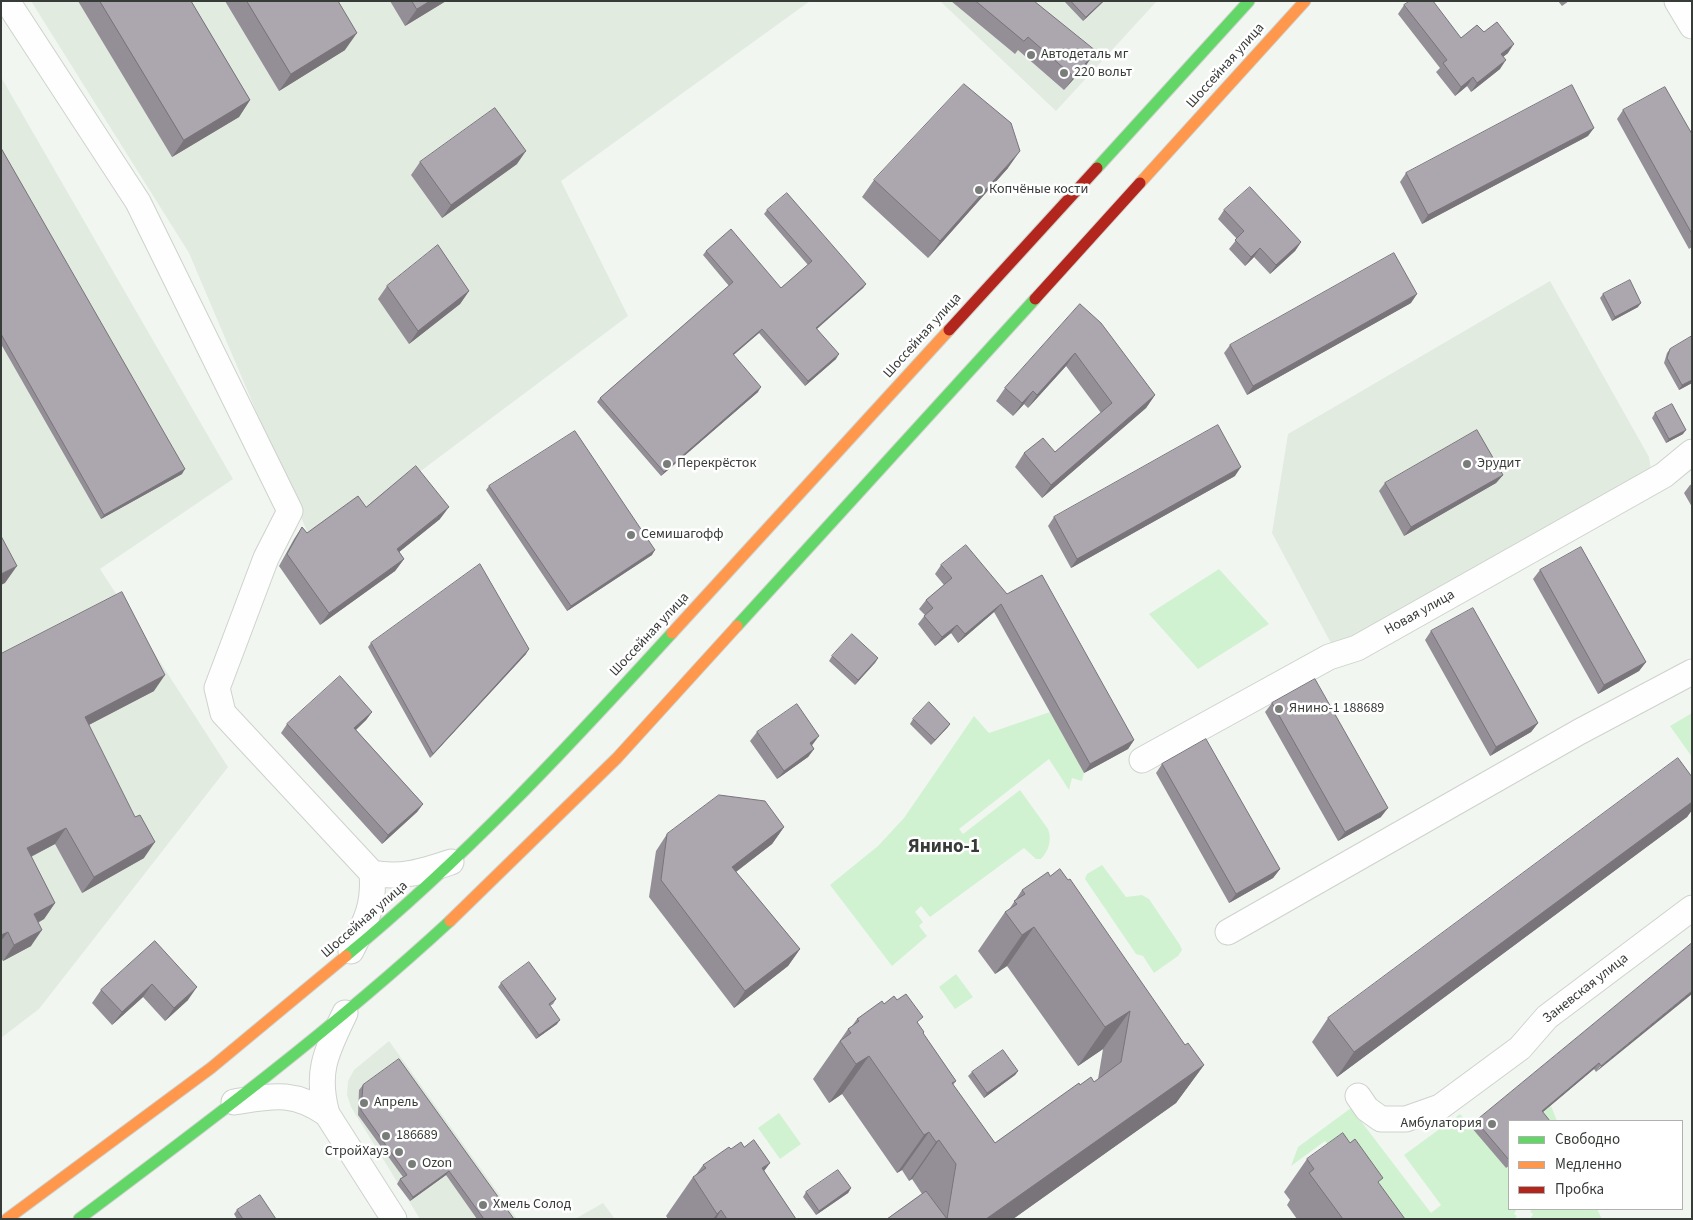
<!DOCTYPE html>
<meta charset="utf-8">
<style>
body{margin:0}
#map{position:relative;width:1693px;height:1220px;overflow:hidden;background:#f1f6f1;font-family:"Source Sans 3",sans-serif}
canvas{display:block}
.frame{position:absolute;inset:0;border:2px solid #383c38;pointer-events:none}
.legend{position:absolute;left:1508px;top:1120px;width:175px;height:90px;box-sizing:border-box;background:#fff;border:1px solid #afb1af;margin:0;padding:6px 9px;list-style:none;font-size:15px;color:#383c38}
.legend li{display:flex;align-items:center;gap:10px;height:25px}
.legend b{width:25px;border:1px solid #afb1af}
</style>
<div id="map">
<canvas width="1693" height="1220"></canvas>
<div class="frame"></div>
<ul class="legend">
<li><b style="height:6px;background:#63d668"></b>Свободно</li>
<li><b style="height:6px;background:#ff974d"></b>Медленно</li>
<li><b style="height:6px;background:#b3261e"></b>Пробка</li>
</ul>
</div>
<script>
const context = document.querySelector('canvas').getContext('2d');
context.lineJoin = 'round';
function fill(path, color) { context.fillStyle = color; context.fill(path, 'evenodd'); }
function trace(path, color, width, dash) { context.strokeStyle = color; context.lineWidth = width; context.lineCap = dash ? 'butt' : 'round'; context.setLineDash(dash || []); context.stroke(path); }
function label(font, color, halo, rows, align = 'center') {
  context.font = font + ' "Source Sans 3",sans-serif'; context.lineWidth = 5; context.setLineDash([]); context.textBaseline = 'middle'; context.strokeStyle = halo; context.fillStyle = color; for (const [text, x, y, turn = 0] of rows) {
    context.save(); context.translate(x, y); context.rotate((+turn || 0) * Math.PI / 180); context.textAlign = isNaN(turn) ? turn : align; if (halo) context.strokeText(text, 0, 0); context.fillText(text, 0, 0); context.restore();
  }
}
fill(new Path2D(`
 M 31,1 L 810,1 L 561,181 L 628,316 L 315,550 L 189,253 Z
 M 940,1 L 1157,1 L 1056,111 Z
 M 1,77 L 233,479 L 100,569 L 228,767 L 39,1009 L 1,1038 Z
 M 1550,281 L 1649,457 L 1651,471 L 1333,647 L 1272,533 L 1288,434 Z
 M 389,1041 L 517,1219 L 420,1219 L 351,1107 L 347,1095 L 348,1081 L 354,1070 Z
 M 603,1203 L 615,1219 L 575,1219 Z`), '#e1ebe0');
fill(new Path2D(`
 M 1219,569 L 1269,624 L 1198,669 L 1149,614 Z
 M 1050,712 L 1084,773 L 1082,781 L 1072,778 L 1069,790 L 1049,759 L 959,829 L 963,834 L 1020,790 L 1048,829 C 1052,839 1049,851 1041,859 L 1036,859 L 1024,848 L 930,917 L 921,906 L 915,912 L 923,922 L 919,926 L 927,936 L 892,966 L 830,885 L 878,846 L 904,818 L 974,716 L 989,733 Z
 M 1692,713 L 1692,757 L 1670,726 Z
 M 1102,865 L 1126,897 L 1142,895 L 1149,899 L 1180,945 L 1182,950 L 1178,956 L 1154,973 L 1143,956 L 1136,954 L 1085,879 L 1087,874 Z
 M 956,974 L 973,997 L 955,1009 L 939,987 Z
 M 1551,1106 L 1557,1121 L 1540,1121 L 1537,1117 Z
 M 1351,1108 L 1431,1213 L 1441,1205 L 1404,1155 L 1460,1114 L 1506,1168 L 1509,1166 L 1509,1209 L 1517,1209 L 1514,1214 L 1517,1216 L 1514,1219 L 1384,1219 L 1325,1141 L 1291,1166 L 1298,1147 Z
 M 779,1113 L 801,1144 L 780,1159 L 758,1128 Z
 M 1532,1209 L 1597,1209 L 1602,1219 L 1530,1219 L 1533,1214 L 1530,1212 Z`), '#d1f2d1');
const street = new Path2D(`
 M 7,1 L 138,202 L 290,511 L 266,558 L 217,688 L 223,713 L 372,873 C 401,879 424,871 451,862
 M 1677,1 L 1692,26
 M 1142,760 L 1329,657 L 1357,648 L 1664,475 L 1692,452
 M 1228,932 L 1579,732 L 1692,672
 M 351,951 C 365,923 375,906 372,873
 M 345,1013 C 327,1051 315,1071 327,1114 L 394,1219
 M 1358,1096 L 1367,1109 L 1381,1119 L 1406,1119 L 1440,1107 L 1520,1048 L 1547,1017 L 1692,908
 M 234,1102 C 272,1096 293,1090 327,1114`);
const fast = new Path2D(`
 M 1097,168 L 1249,1
 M 737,626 L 1035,299
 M 346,956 C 464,859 569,746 672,633
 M 79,1219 C 206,1124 333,1029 450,921`);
const slow = new Path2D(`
 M 1140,183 L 1305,1
 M 672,633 L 949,330
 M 450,921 L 617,758 L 737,626
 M 7,1219 L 211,1068 L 346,956`);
const jam = new Path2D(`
 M 1035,299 L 1140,183
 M 949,330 L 1097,168`);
trace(street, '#ced2cd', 27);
trace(fast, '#ced2cd', 13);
trace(slow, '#ced2cd', 13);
trace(jam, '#ced2cd', 13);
trace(street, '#fdfefd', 25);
trace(fast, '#63d668', 11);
trace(slow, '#ff974d', 11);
trace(jam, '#b3261e', 11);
fill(new Path2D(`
 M 78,1 L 191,1 L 250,100 L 239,117 L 172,157 Z
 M 225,1 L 338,1 L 345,50 L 279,91 Z
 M 390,1 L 446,1 L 405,26 Z
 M 951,1 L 1034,1 L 1087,64 L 1064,90 L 1018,50 L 1015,54 Z
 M 1064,1 L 1104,1 L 1083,21 Z
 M 1558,1 L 1569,1 L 1562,6 Z
 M 1404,5 L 1461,38 L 1484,32 L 1508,53 L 1503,57 L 1500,69 L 1471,92 L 1467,86 L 1455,96 L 1436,72 L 1440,68 L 1398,14 Z
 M 1623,110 L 1692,134 L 1692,247 L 1689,249 L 1617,119 Z
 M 1588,136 L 1422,224 L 1400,182 L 1406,173 Z
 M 1,148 L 182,474 L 101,519 L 1,344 Z
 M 420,162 L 517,164 L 442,218 L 411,175 Z
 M 1008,168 L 928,258 L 862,197 L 874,180 Z
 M 767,210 L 866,284 L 863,288 L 817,329 L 836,359 L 805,386 L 759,333 L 733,355 L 758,392 L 661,476 L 597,402 L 600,398 L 729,286 L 703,255 L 706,251 L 781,288 L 808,265 L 764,214 Z
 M 1224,210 L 1301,242 L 1295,251 L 1270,274 L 1254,257 L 1245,266 L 1229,249 L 1237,239 L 1218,219 Z
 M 387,286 L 469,291 L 460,304 L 409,344 L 378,299 Z
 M 1603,294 L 1638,307 L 1612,321 L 1600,298 Z
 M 1411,303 L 1247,395 L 1224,353 L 1230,345 Z
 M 1080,304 L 1155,395 L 1146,408 L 1042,498 L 1015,467 L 1024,453 L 1055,452 L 1101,413 L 1066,366 L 1028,408 L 1024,404 L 1013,416 L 996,401 L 1005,388 Z
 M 1670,349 L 1692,383 L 1679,390 L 1664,363 L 1667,353 Z
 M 1655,413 L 1683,434 L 1666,443 L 1652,418 Z
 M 1503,475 L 1496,483 L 1404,536 L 1379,491 L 1385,483 Z
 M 1235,476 L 1071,568 L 1048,526 L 1054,517 Z
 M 1692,484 L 1692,507 L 1684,493 L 1690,485 Z
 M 489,486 L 652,555 L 567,611 L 486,490 Z
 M 366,507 L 440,519 L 399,552 L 404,559 L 395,571 L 320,625 L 279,566 L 294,539 L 302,527 L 307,533 Z
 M 941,565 L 1007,594 L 1134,740 L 1128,749 L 1084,773 L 994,612 L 958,643 L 951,633 L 935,646 L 918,624 L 925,615 L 919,609 L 926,600 L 944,585 L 935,574 Z
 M 1540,570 L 1646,662 L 1639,671 L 1598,694 L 1533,579 Z
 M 1431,631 L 1538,723 L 1531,732 L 1490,756 L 1425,640 Z
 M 371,643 L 526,654 L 430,758 L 368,647 Z
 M 1,654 L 154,691 L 89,725 L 144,858 L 82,893 L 55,844 L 31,857 L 55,903 L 44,919 L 38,923 L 31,946 L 3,961 L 1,958 Z
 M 832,656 L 878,658 L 855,685 L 829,661 Z
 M 1272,703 L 1381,817 L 1338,841 L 1265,712 Z
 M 372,712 L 366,720 L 356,730 L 423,804 L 417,812 L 382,844 L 281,733 L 287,724 Z
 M 913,719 L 950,724 L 947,728 L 931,745 L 910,724 Z
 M 757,732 L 813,744 L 812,745 L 814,749 L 808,757 L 777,779 L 750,741 Z
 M 1162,764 L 1280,869 L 1273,878 L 1229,903 L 1156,773 Z
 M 1692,777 L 1692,810 L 1687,817 L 1337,1077 L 1312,1042 L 1328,1018 Z
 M 784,827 L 772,844 L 736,872 L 800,949 L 788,966 L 734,1008 L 649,897 L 656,851 L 667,834 Z
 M 1022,890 L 1185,1045 L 1204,1065 L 1176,1103 L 1013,1219 L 887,1219 L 922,1194 L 912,1179 L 909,1181 L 902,1170 L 897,1173 L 842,1094 L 829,1103 L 813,1079 L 848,1029 L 852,1026 L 857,1019 L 884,1004 L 897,1000 L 918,1023 L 923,1034 L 956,1081 L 953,1085 L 995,1143 L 1080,1085 L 1094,1082 L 1098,1079 L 1103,1049 L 1078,1066 L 1007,966 L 995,974 L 978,951 L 1005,912 L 1008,911 Z
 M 155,941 L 188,1000 L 165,1021 L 143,997 L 112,1025 L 92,1003 L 101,990 Z
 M 1692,943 L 1596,1072 L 1594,1069 L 1543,1112 L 1509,1121 L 1509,1166 L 1506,1168 L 1471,1127 L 1476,1121 Z
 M 501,983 L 556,999 L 553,1004 L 550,1006 L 557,1024 L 536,1039 L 498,987 Z
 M 1018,1071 L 1015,1075 L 984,1098 L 968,1076 L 972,1072 Z
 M 363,1085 L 514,1219 L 477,1219 L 446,1175 L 410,1201 L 397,1184 L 400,1179 L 403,1177 L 358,1115 L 359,1090 Z
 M 731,1149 L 764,1171 L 796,1219 L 668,1219 L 666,1216 L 693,1177 L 695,1176 L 703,1165 Z
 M 1307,1159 L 1405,1219 L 1297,1219 L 1287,1205 L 1290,1200 L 1284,1192 Z
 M 851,1188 L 848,1193 L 816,1215 L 803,1197 L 806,1192 Z
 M 237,1210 L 276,1219 L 237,1219 L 234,1214 Z`), '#948f96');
fill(new Path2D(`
 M 430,1 L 446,1 L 405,26 L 417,9 Z
 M 1103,1 L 1104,1 L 1083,21 L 1086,17 Z
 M 357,33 L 345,50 L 279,91 L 291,74 Z
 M 1514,44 L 1508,53 L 1495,63 L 1501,54 Z
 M 1096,51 L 1087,64 L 1064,90 L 1074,77 Z
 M 1506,60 L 1500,69 L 1471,92 L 1477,83 Z
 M 1473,77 L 1467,86 L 1455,96 L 1461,87 Z
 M 250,100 L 239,117 L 172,157 L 184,140 Z
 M 1594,128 L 1588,136 L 1422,224 L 1428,215 Z
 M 526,151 L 517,164 L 442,218 L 451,205 Z
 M 1020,151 L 1008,168 L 928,258 L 940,241 Z
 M 1301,242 L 1295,251 L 1270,274 L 1276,265 Z
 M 1260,248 L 1254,257 L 1245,266 L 1251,257 Z
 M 866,284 L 863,288 L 813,332 L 816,328 Z
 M 469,291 L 460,304 L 409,344 L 418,331 Z
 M 1417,294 L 1411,303 L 1247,395 L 1253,386 Z
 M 1641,303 L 1638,307 L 1612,321 L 1615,317 Z
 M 762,329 L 759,333 L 729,359 L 733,354 Z
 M 1075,353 L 1066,366 L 1028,408 L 1037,395 Z
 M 839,354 L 836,359 L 805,386 L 808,381 Z
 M 1692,380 L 1692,383 L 1679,390 L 1682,385 Z
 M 761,387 L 758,392 L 661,476 L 664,472 Z
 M 1033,391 L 1024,404 L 1013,416 L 1022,403 Z
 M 1155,395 L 1146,408 L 1042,498 L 1051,485 Z
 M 1686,430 L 1683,434 L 1666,443 L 1669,439 Z
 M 1241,467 L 1235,476 L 1071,568 L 1077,559 Z
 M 185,469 L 182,474 L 101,519 L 104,515 Z
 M 1503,475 L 1496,483 L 1404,536 L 1411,527 Z
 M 449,507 L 440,519 L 388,561 L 397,549 Z
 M 655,550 L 652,555 L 567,611 L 571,606 Z
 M 404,559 L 395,571 L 320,625 L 329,613 Z
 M 17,566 L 5,583 L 1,585 L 1,574 Z
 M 1001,604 L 994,612 L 958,643 L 965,634 Z
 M 957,625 L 951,633 L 935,646 L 942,637 Z
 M 529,649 L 526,654 L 430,758 L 433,754 Z
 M 878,658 L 875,663 L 855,685 L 858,680 Z
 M 1646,662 L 1639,671 L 1598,694 L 1604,685 Z
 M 165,675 L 154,691 L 73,733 L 85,717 Z
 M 372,712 L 366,720 L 348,737 L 354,728 Z
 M 1538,723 L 1531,732 L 1490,756 L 1496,747 Z
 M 950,724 L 947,728 L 931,745 L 935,740 Z
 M 819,736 L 813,744 L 803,751 L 810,743 Z
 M 1134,740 L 1128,749 L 1084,773 L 1090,764 Z
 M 814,749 L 808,757 L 777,779 L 784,771 Z
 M 1692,802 L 1692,810 L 1687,817 L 1337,1077 L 1354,1052 Z
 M 423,804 L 417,812 L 382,844 L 388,835 Z
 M 1388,808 L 1381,817 L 1338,841 L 1345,832 Z
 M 784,827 L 772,844 L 720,884 L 732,867 Z
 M 66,828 L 55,844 L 16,864 L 27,848 Z
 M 155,842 L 144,858 L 82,893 L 94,877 Z
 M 1280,869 L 1273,878 L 1229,903 L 1236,894 Z
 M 55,903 L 44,919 L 22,930 L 34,914 Z
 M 1034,927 L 1007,966 L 995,974 L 1022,935 Z
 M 42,930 L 31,946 L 3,961 L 14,945 Z
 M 8,932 L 1,941 L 1,935 Z
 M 800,949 L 788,966 L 734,1008 L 745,991 Z
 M 152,984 L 143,997 L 112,1025 L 122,1012 Z
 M 197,987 L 188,1000 L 165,1021 L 174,1008 Z
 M 1692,991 L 1692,994 L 1596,1072 L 1601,1066 Z
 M 1130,1011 L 1103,1049 L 1078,1066 L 1105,1027 Z
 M 560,1020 L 557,1024 L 536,1039 L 539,1035 Z
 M 869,1056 L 842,1094 L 829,1103 L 856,1064 Z
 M 1599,1063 L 1594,1069 L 1537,1117 L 1542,1111 Z
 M 1204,1065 L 1176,1103 L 1013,1219 L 986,1219 Z
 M 1018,1071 L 1015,1075 L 984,1098 L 987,1093 Z
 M 929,1132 L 902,1170 L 897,1173 L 924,1135 Z
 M 939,1140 L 912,1179 L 909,1181 L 936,1142 Z
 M 770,1163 L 742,1201 L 762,1168 Z
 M 449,1171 L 446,1175 L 410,1201 L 413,1197 Z
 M 851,1188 L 848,1193 L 816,1215 L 819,1211 Z
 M 721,1210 L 716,1219 L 713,1219 L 717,1214 Z`), '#78747a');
const building = new Path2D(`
 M 100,1 L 191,1 L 250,100 L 184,140 Z
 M 247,1 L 338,1 L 357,33 L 291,74 Z
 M 412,1 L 430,1 L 417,9 Z
 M 976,1 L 1034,1 L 1096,51 L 1074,77 L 1028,37 L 1024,41 Z
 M 1071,1 L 1103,1 L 1086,17 Z
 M 1410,1 L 1433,1 L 1461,38 L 1477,25 L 1484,32 L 1497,22 L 1514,44 L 1501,54 L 1506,60 L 1477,83 L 1473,77 L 1461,87 L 1443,63 L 1447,60 L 1404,5 Z
 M 964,84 L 1011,123 L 1020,151 L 940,241 L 874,180 Z
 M 1572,85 L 1594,128 L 1428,215 L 1406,173 Z
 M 1665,87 L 1692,134 L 1692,234 L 1623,110 Z
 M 495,108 L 526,151 L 451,205 L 420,162 Z
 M 1,148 L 185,469 L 104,515 L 1,334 Z
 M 1250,187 L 1301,242 L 1276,265 L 1260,248 L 1251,257 L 1235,240 L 1244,231 L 1224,210 Z
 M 787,193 L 866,284 L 816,328 L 839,354 L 808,381 L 762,329 L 733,354 L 761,387 L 664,472 L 600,398 L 733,282 L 706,251 L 731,229 L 781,288 L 812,261 L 767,210 Z
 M 438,245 L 469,291 L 418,331 L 387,286 Z
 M 1394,253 L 1417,294 L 1253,386 L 1230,345 Z
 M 1630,280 L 1641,303 L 1615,317 L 1603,294 Z
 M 1080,304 L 1101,323 L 1155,395 L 1051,485 L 1024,453 L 1043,438 L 1055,452 L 1112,403 L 1075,353 L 1037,395 L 1033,391 L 1022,403 L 1005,388 Z
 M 1692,336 L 1692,380 L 1682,385 L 1667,358 L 1670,349 Z
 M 1672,404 L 1686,430 L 1669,439 L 1655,413 Z
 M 1218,425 L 1241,467 L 1077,559 L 1054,517 Z
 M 1477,430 L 1503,475 L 1411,527 L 1385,483 Z
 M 575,431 L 655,550 L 571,606 L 489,486 Z
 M 416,466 L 449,507 L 397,549 L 404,559 L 329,613 L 287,554 L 302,527 L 307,533 L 358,496 L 366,507 Z
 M 1,536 L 17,566 L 1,574 Z
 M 966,545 L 1007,594 L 1042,575 L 1134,740 L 1090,764 L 1001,604 L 965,634 L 957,625 L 942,637 L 924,616 L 933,608 L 926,600 L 952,578 L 941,565 Z
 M 1581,547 L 1646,662 L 1604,685 L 1540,570 Z
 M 480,564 L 529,649 L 433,754 L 371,643 Z
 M 122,592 L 165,675 L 85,717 L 135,817 L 140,815 L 155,842 L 94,877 L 66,828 L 27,848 L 55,903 L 34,914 L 42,930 L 14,945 L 8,932 L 1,935 L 1,654 Z
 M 1473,608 L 1538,723 L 1496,747 L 1431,631 Z
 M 852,634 L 878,658 L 858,680 L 832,656 Z
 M 340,676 L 372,712 L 354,728 L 423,804 L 388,835 L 287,724 Z
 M 1315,679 L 1388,808 L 1345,832 L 1272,703 Z
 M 929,702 L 950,724 L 935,740 L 913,719 Z
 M 797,704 L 819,736 L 810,743 L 814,749 L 784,771 L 757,732 Z
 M 1206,739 L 1280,869 L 1236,894 L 1162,764 Z
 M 1678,758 L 1692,777 L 1692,802 L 1354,1052 L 1328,1018 Z
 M 719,795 L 765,801 L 784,827 L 732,867 L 800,949 L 745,991 L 661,880 L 667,834 Z
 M 1060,869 L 1068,880 L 1070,879 L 1185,1045 L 1188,1043 L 1204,1065 L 986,1219 L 887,1219 L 926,1191 L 947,1219 L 956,1164 L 939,1140 L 936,1142 L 929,1132 L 924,1135 L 869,1056 L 856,1064 L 840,1041 L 851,1033 L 848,1029 L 859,1021 L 857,1019 L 882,1001 L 884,1004 L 894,996 L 897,1000 L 906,994 L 923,1017 L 917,1022 L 924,1032 L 923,1033 L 956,1081 L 952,1083 L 995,1143 L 1079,1083 L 1080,1085 L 1091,1077 L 1094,1082 L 1121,1062 L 1130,1011 L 1105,1027 L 1034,927 L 1022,935 L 1005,912 L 1017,904 L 1014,901 L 1025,894 L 1022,890 L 1048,872 L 1050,876 Z
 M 155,941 L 197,987 L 174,1008 L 152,984 L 122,1012 L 101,990 Z
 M 1692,943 L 1692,991 L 1601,1066 L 1599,1063 L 1542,1111 L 1550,1121 L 1509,1121 L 1509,1160 L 1476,1121 Z
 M 529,962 L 556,999 L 549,1004 L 560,1020 L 539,1035 L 501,983 Z
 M 1003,1050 L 1018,1071 L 987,1093 L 972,1072 Z
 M 399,1059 L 514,1219 L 484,1219 L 449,1171 L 413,1197 L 400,1179 L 407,1175 L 361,1110 L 363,1085 Z
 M 1343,1133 L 1350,1143 L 1355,1139 L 1383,1178 L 1378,1182 L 1405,1219 L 1343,1219 L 1309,1173 L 1314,1169 L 1307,1159 Z
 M 754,1140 L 770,1163 L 762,1168 L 796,1219 L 727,1219 L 721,1210 L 717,1214 L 693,1177 L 706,1168 L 703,1165 L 729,1147 L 731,1149 L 741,1142 L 744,1147 Z
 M 838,1170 L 851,1188 L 819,1211 L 806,1192 Z
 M 260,1195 L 276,1219 L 243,1219 L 237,1210 Z`);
fill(building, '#aca6ae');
trace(building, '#78747a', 1);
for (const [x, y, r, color] of [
 [1031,55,5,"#797d79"],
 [1064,73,5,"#797d79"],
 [979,190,5,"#797d79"],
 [667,464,5,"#797d79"],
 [1467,464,5,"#797d79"],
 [631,535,5,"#797d79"],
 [1279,709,5,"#797d79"],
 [364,1103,5,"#797d79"],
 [1492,1124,5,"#797d79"],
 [386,1136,5,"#797d79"],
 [399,1152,5,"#797d79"],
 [412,1164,5,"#797d79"],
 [483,1205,5,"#797d79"]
]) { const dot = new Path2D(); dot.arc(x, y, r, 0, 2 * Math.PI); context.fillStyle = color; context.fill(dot); trace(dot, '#fff', 2); }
label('14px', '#383c38', '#fff', [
 ["Автодеталь мг",1041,55],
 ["220 вольт",1074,73],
 ["Копчёные кости",989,190],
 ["Перекрёсток",677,464],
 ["Эрудит",1477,464],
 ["Семишагофф",641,535],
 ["Янино-1 188689",1289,709],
 ["Апрель",374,1103],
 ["Амбулатория",1482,1124,"right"],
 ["186689",396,1136],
 ["СтройХауз",389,1152,"right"],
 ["Ozon",422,1164],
 ["Хмель Солод",493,1205]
], 'left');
label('14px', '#383c38', '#fff', [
 ["Шоссейная улица",1226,66,-48],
 ["Шоссейная улица",923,336,-48],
 ["Новая улица",1420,613,-29],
 ["Шоссейная улица",650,635,-47],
 ["Шоссейная улица",365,920,-41],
 ["Заневская улица",1586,989,-38]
]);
label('bold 19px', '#383c38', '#fff', [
 ["Янино-1",944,848]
]);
</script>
